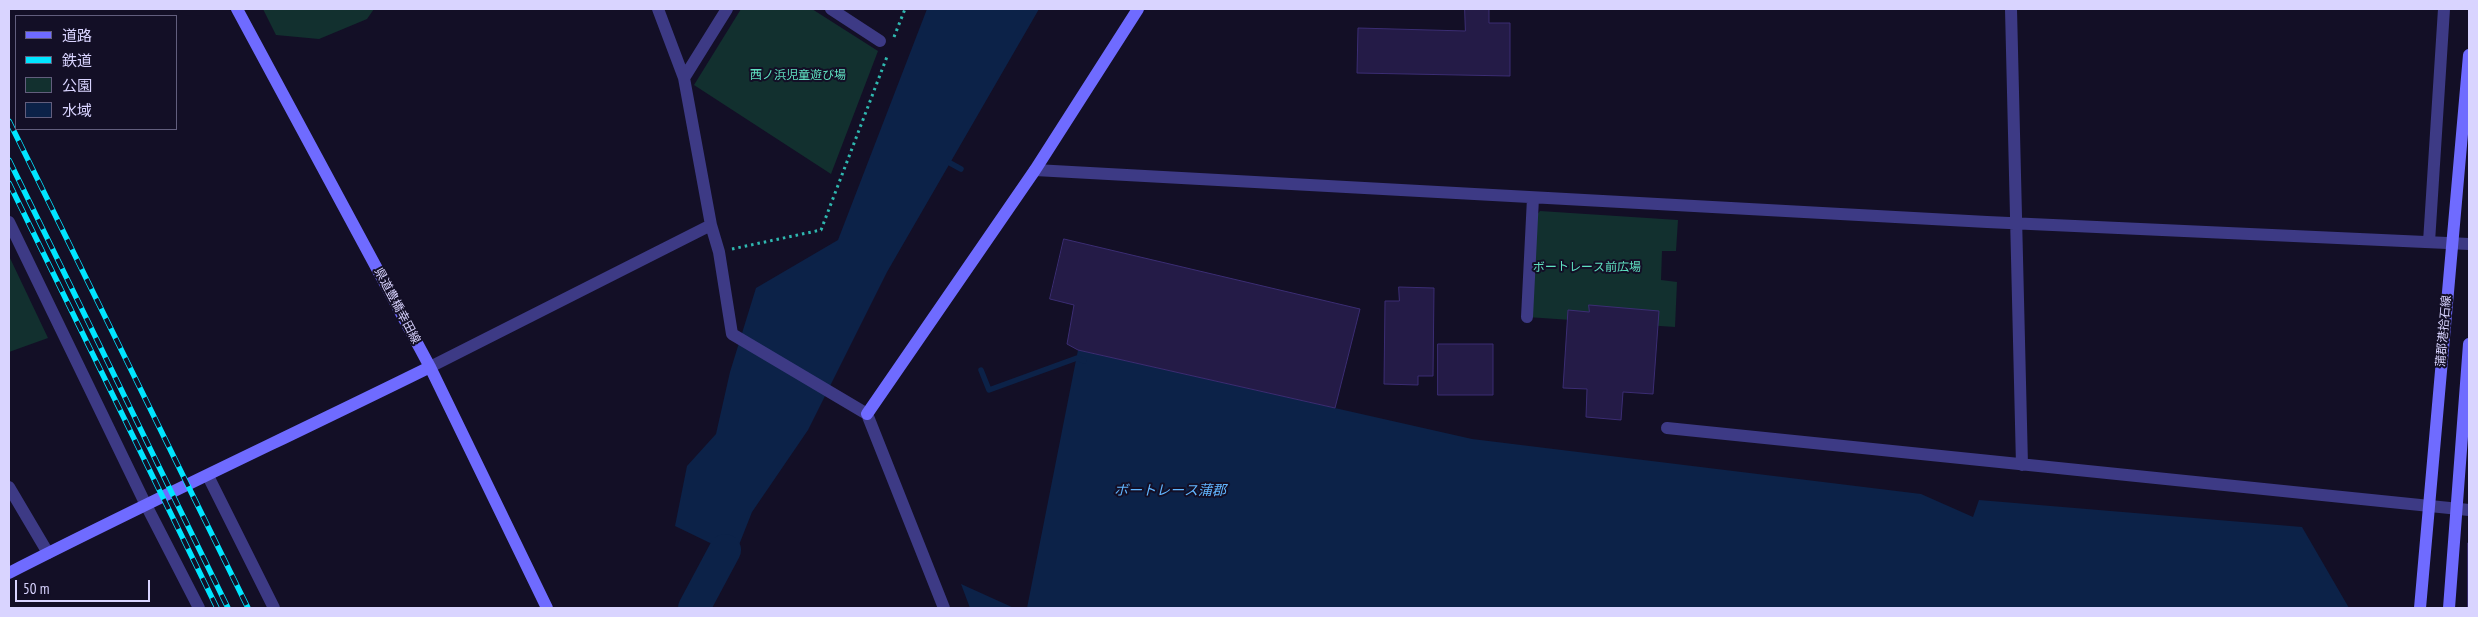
<!DOCTYPE html>
<meta charset="utf-8">
<style>
body{margin:0}
#map{position:relative;width:2478px;height:617px;overflow:hidden;background:#130f26;font-family:"PT Sans Narrow","Noto Sans JP",sans-serif}
canvas{display:block}
.frame{position:absolute;inset:0;border:10px solid #d9d4ff;pointer-events:none}
.legend{position:absolute;left:15px;top:15px;width:162px;height:115px;box-sizing:border-box;background:#130f26;border:1px solid #625e7d;margin:0;padding:6px 9px;list-style:none;font-size:15px;color:#d9d4ff}
.legend li{display:flex;align-items:center;gap:10px;height:25px}
.legend b{width:25px;border:1px solid #625e7d}
.scale{position:absolute;left:15px;top:580px;width:135px;height:22px;box-sizing:border-box;border:2px solid #d9d4ff;border-top:0;padding-left:6px;font-size:15px;line-height:18px;white-space:nowrap;color:#d9d4ff;-webkit-text-stroke:4px #130f26;paint-order:stroke}
</style>
<div id="map">
<canvas width="2478" height="617"></canvas>
<div class="frame"></div>
<ul class="legend">
<li><b style="height:6px;background:#6f6bff"></b>道路</li>
<li><b style="height:6px;background:#00e5ff"></b>鉄道</li>
<li><b style="height:14px;background:#12302f"></b>公園</li>
<li><b style="height:14px;background:#0c2248"></b>水域</li>
</ul>
<div class="scale">50 m</div>
</div>
<script>
const context = document.querySelector('canvas').getContext('2d');
context.lineJoin = 'round';
function fill(path, color) { context.fillStyle = color; context.fill(path, 'evenodd'); }
function trace(path, color, width, dash) { context.strokeStyle = color; context.lineWidth = width; context.lineCap = dash ? 'butt' : 'round'; context.setLineDash(dash || []); context.stroke(path); }
function label(font, color, halo, rows, align = 'center') {
  context.font = font + ' "PT Sans Narrow","Noto Sans JP",sans-serif'; context.lineWidth = 4; context.setLineDash([]); context.textBaseline = 'middle'; context.strokeStyle = halo; context.fillStyle = color; for (const [text, x, y, turn = 0] of rows) {
    context.save(); context.translate(x, y); context.rotate((+turn || 0) * Math.PI / 180); context.textAlign = isNaN(turn) ? turn : align; if (halo) context.strokeText(text, 0, 0); context.fillText(text, 0, 0); context.restore();
  }
}
fill(new Path2D(`
 M 263,9 L 374,9 L 367,19 L 319,39 L 276,35 Z
 M 741,9 L 812,9 L 878,51 L 831,174 L 694,85 Z
 M 1540,211 L 1678,220 L 1676,251 L 1662,251 L 1661,280 L 1677,282 L 1675,327 L 1527,317 L 1532,221 Z
 M 9,256 L 48,338 L 9,352 Z`), '#12302f');
fill(new Path2D(`
 M 927,9 L 1039,9 L 887,272 L 808,430 L 752,512 L 735,555 L 675,526 L 687,466 L 716,434 L 730,372 L 756,288 L 838,240 Z
 M 1078,350 L 1472,439 L 1921,494 L 1973,517 L 1979,500 L 2302,527 L 2349,608 L 1027,608 Z
 M 961,584 L 1014,608 L 970,608 Z`), '#0c2248');
trace(new Path2D(`
 M 950,163 L 961,169
 M 981,370 L 989,390 L 1077,358 L 1084,361`), '#0c2248', 5.5);
trace(new Path2D(`
 M 694,608 L 725,550`), '#0c2248', 32);
const building = new Path2D(`
 M 1465,9 L 1489,9 L 1489,23 L 1510,23 L 1510,76 L 1357,73 L 1358,28 L 1465,31 Z
 M 1064,239 L 1360,309 L 1335,408 L 1078,350 L 1067,344 L 1074,305 L 1050,299 Z
 M 1399,287 L 1434,288 L 1433,376 L 1418,376 L 1418,385 L 1384,384 L 1385,301 L 1399,301 Z
 M 1589,305 L 1659,311 L 1653,394 L 1623,392 L 1621,420 L 1586,417 L 1587,389 L 1563,388 L 1568,310 L 1589,312 Z
 M 1438,344 L 1493,344 L 1493,395 L 1438,395 Z
 M 2468,543 L 2469,543 L 2469,608 L 2468,608 Z`);
fill(building, '#241b47');
trace(building, '#3b2d73', 1);
trace(new Path2D(`
 M 894,37 L 905,9
 M 732,249 L 821,230 L 888,54`), '#2fb8b0', 3, [2.5, 4]);
trace(new Path2D(`
 M 658,9 L 684,78 L 711,225 L 719,252 L 732,334 L 867,414 L 944,608
 M 831,9 L 880,41
 M 2011,9 L 2022,465
 M 684,78 L 727,9
 M 1035,170 L 1987,222 L 2469,244
 M 9,222 L 145,503 L 199,608
 M 2429,242 L 2444,9
 M 1527,317 L 1533,198
 M 430,367 L 711,225
 M 1667,428 L 2469,510
 M 208,476 L 274,608
 M 9,487 L 48,553`), '#3d3a85', 12);
trace(new Path2D(`
 M 237,9 L 430,367 L 547,608
 M 867,414 L 1035,170 L 1138,9
 M 9,573 C 148,502 290,436 430,367
 M 2420,608 L 2469,55
 M 2449,608 L 2469,344`), '#6f6bff', 12);
const rail = new Path2D(`
 M 9,121 L 248,608
 M 9,160 L 228,608
 M 9,183 L 217,608`);
trace(rail, '#00e5ff', 5.5);
trace(rail, '#130f26', 4, [11]);
label('12px', '#5fe0c0', '#130f26', [
 ["西ノ浜児童遊び場",798,76],
 ["ボートレース前広場",1587,268]
]);
label('12px', '#d9d4ff', '#130f26', [
 ["県道豊橋幸田線",397,306,62],
 ["蒲郡港拾石線",2444,331,-85]
]);
label('italic 14px', '#62b6ff', '#130f26', [
 ["ボートレース蒲郡",1170,491]
]);
</script>
